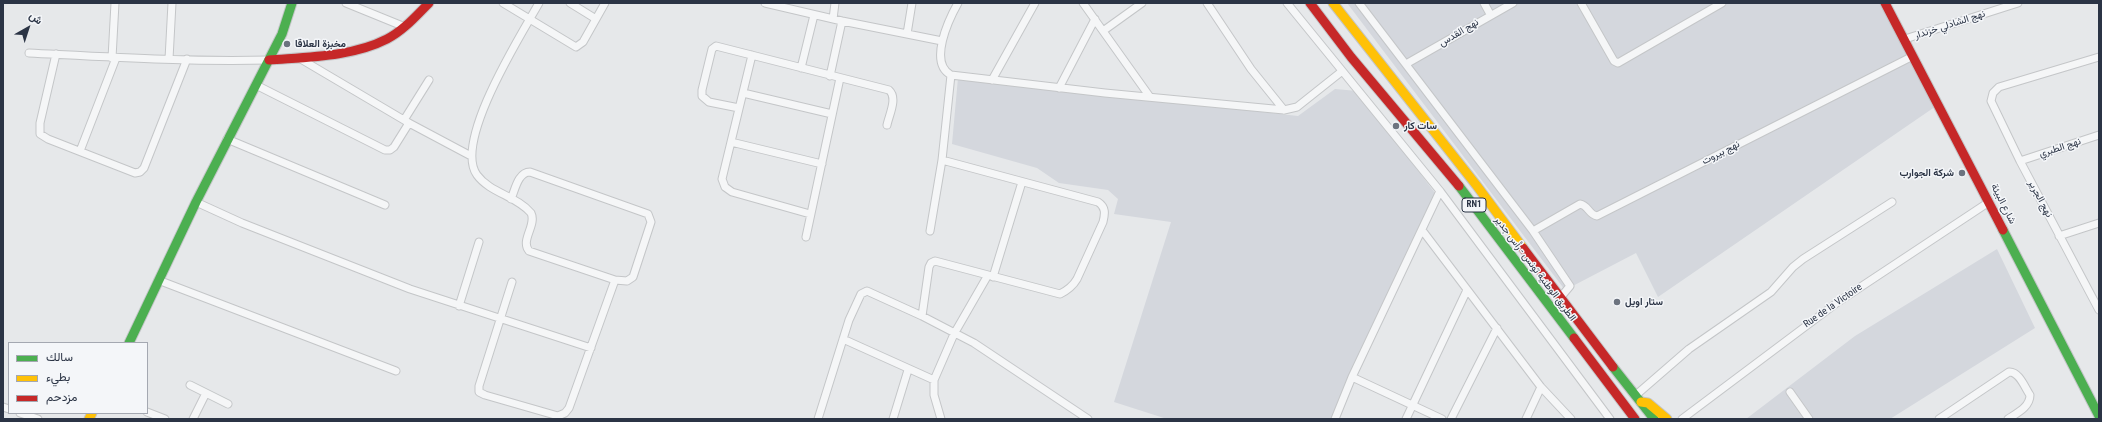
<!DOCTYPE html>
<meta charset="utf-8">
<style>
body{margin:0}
#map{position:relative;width:2102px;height:422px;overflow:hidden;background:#e6e8ea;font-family:"Roboto Condensed",Vazirmatn,sans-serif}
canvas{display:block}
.frame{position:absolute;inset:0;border:4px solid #2b3445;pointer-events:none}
.legend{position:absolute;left:8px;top:342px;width:140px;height:72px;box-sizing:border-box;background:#f4f6f9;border:1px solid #a4a8b1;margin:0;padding:5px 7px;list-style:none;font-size:12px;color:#2b3445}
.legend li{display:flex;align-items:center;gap:8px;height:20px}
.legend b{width:20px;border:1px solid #a4a8b1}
.north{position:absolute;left:8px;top:8px;width:40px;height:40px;-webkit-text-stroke:3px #f4f6f9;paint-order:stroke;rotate:39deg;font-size:11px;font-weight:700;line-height:16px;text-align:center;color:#2b3445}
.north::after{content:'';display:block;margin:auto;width:14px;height:18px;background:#2b3445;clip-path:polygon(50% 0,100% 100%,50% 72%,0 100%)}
</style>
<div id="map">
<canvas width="2102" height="422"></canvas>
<div class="frame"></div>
<ul class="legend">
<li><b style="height:5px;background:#4caf50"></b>سالك</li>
<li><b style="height:5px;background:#ffc107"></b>بطيء</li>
<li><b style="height:5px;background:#c62828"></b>مزدحم</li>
</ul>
<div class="north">ش</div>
</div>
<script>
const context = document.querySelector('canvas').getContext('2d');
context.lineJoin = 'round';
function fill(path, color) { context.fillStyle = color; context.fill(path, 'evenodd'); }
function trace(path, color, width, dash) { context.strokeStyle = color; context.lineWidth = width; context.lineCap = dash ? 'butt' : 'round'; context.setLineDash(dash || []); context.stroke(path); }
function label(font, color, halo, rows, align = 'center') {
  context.font = font + ' "Roboto Condensed",Vazirmatn,sans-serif'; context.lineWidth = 3; context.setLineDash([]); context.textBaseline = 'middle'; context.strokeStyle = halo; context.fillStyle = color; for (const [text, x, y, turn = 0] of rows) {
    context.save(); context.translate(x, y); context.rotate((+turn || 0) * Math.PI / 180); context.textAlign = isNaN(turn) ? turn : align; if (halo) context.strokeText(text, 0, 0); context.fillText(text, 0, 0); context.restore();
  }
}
fill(new Path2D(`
 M 1347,3 L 1889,3 L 1942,102 L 1658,297 L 1636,253 L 1565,290 Z
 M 958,78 L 1298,116 L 1335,89 L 1357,91 L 1435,193 L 1331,419 L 1167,419 L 1114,402 L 1171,222 L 1114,214 L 1118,199 L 1108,190 L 1059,183 L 1037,168 L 952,144 Z
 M 1997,249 L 2035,328 L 1890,419 L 1746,419 L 1855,336 Z`), '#d4d7dd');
const street = new Path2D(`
 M 346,3 L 405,27
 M 503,3 L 576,47 L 583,42 L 605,3
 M 570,3 L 596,19
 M 765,3 L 842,21 L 942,41
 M 1083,3 L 1150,97
 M 1207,3 L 1251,69 L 1284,110
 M 1287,3 L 1440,191 L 1610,419
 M 1359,3 L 1533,231 L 1570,286 L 1560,298
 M 1484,3 L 1490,14
 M 1581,3 L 1614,61 L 1618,63 L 1722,3
 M 833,19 L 835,3
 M 1103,31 L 1142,3
 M 907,34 L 912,3
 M 1905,39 L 2018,3
 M 29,53 C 109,57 189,62 269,60
 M 56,54 L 40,123 L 40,134 L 48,139 L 135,173 L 140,172 L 144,168 L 187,59
 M 752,55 L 722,179 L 725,187 L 732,192 L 810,214
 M 2099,57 L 1999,87 L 1993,93 L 1991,101 L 2020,161 L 2099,310
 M 112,58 L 115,3
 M 299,58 L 409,123 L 471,156
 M 169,59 L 172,3
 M 1406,64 L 1513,3
 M 801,68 L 814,15
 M 951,75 L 1105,93 L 1284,110 L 1297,107 L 1341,72
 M 830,76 L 842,21
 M 992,80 L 1035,3
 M 256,85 L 385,150 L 390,150 L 394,147 L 409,123
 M 1059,88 L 1095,19
 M 743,93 L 832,114
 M 739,108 L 709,102 L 702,96 L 702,90 L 712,49 L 716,46 L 889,90 C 898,98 889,115 887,125
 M 404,120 L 429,80
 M 227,139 L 385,205
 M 731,142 L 822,164
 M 80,151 L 116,58
 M 2020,161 L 2099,135
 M 511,199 C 515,190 518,172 530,172 L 648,214 L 651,222 L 633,277 L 627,281 L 615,280 L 529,251 C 520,240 537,225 531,213 C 517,196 490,193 477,175 C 453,142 521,35 539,3
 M 196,202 L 242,223 L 410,289 L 591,348
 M 1422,230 L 1541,387 L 1571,419
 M 930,231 L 942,160 L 951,75 C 928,63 949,19 958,3
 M 1533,231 L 1580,204 C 1588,205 1589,215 1597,216 L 1913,56
 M 2059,236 L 2099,223
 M 806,237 L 840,78
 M 993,277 L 1022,182
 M 158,280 L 396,371
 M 512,282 L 479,386 L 479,392 L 485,395 L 558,416 L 565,413 L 569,408 L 615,280
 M 459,306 L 479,242
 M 922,316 L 929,267 L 931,263 L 935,261 L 1060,294 C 1068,290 1073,286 1077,279 L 1103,222 C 1105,214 1106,207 1098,202 L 942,160
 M 843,339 L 934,380
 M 1352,377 L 1442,419
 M 190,385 L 228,404
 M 1790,392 L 1809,419
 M 1636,395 L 1689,349 L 1771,292 L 1793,267 L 1803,259 L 1892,202
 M 3,407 L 9,409
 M 147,412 L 165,419
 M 20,413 L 38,419
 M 193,419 L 206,393
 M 818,419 L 849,320 L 861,294 L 867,291 L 922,316 L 974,343 L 1088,419
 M 893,419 L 908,370
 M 941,419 L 934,395 L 934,380 L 954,334 L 988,275
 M 1335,419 L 1352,377 L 1440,191
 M 1406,419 L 1467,290
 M 1451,419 L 1497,328
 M 1526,419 L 1541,387
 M 1682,419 L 1838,302 L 1989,202
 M 1939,419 L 2009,372 C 2019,371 2025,388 2030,395 C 2030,407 2017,413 2008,419`);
const fast = new Path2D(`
 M 1459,186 L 1574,338
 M 2003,230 L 2099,416
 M 129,343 L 196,202 L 282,34 L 292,3
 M 1613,367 L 1654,419`);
const slow = new Path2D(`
 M 1333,3 L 1477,186 L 1523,248
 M 1641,402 L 1648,403 L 1667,419
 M 89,419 L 92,413`);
const jam = new Path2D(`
 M 1310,3 L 1351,57 L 1459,186
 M 1885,3 L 2003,230
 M 269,60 C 307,57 352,57 387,39 C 403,31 416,16 429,3
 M 1523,248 L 1613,367
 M 1574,338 L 1635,419`);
trace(street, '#c4c6c8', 9);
trace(fast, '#c4c6c8', 11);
trace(slow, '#c4c6c8', 11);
trace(jam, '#c4c6c8', 11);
trace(street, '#f5f6f7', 7);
trace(fast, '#4caf50', 9);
trace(slow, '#ffc107', 9);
trace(jam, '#c62828', 9);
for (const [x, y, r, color] of [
 [287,44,4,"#6c737f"],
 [1396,126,4,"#6c737f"],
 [1962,173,4,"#6c737f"],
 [1617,302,4,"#6c737f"]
]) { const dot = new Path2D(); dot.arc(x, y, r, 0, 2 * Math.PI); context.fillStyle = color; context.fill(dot); trace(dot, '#f4f6f9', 1.5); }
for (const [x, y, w] of [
 [1474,205,24]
]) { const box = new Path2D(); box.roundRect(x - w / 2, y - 7, w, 14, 3); context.fillStyle = '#f4f6f9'; context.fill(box); trace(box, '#2b3445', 1); }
label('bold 9px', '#2b3445', null, [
 ["RN1",1474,205]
]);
label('10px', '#2b3445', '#f4f6f9', [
 ["نهج الشادلي خزندار",1950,25,-18],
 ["نهج القدس",1459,33,-31],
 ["نهج الطبري",2060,148,-18],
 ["نهج بيروت",1721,153,-27],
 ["نهج الجرير",2040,199,62],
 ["شارع البيئة",2003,204,63],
 ["الطريق الوطنية تونس - رأس جدير",1535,269,53],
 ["Rue de la Victoire",1833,306,-35]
]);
label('bold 10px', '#2b3445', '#f4f6f9', [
 ["مخبزة العلاقا",295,44],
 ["سات كار",1404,126],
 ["شركة الجوارب",1954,173,"right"],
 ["ستار اويل",1625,302]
], 'left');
</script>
